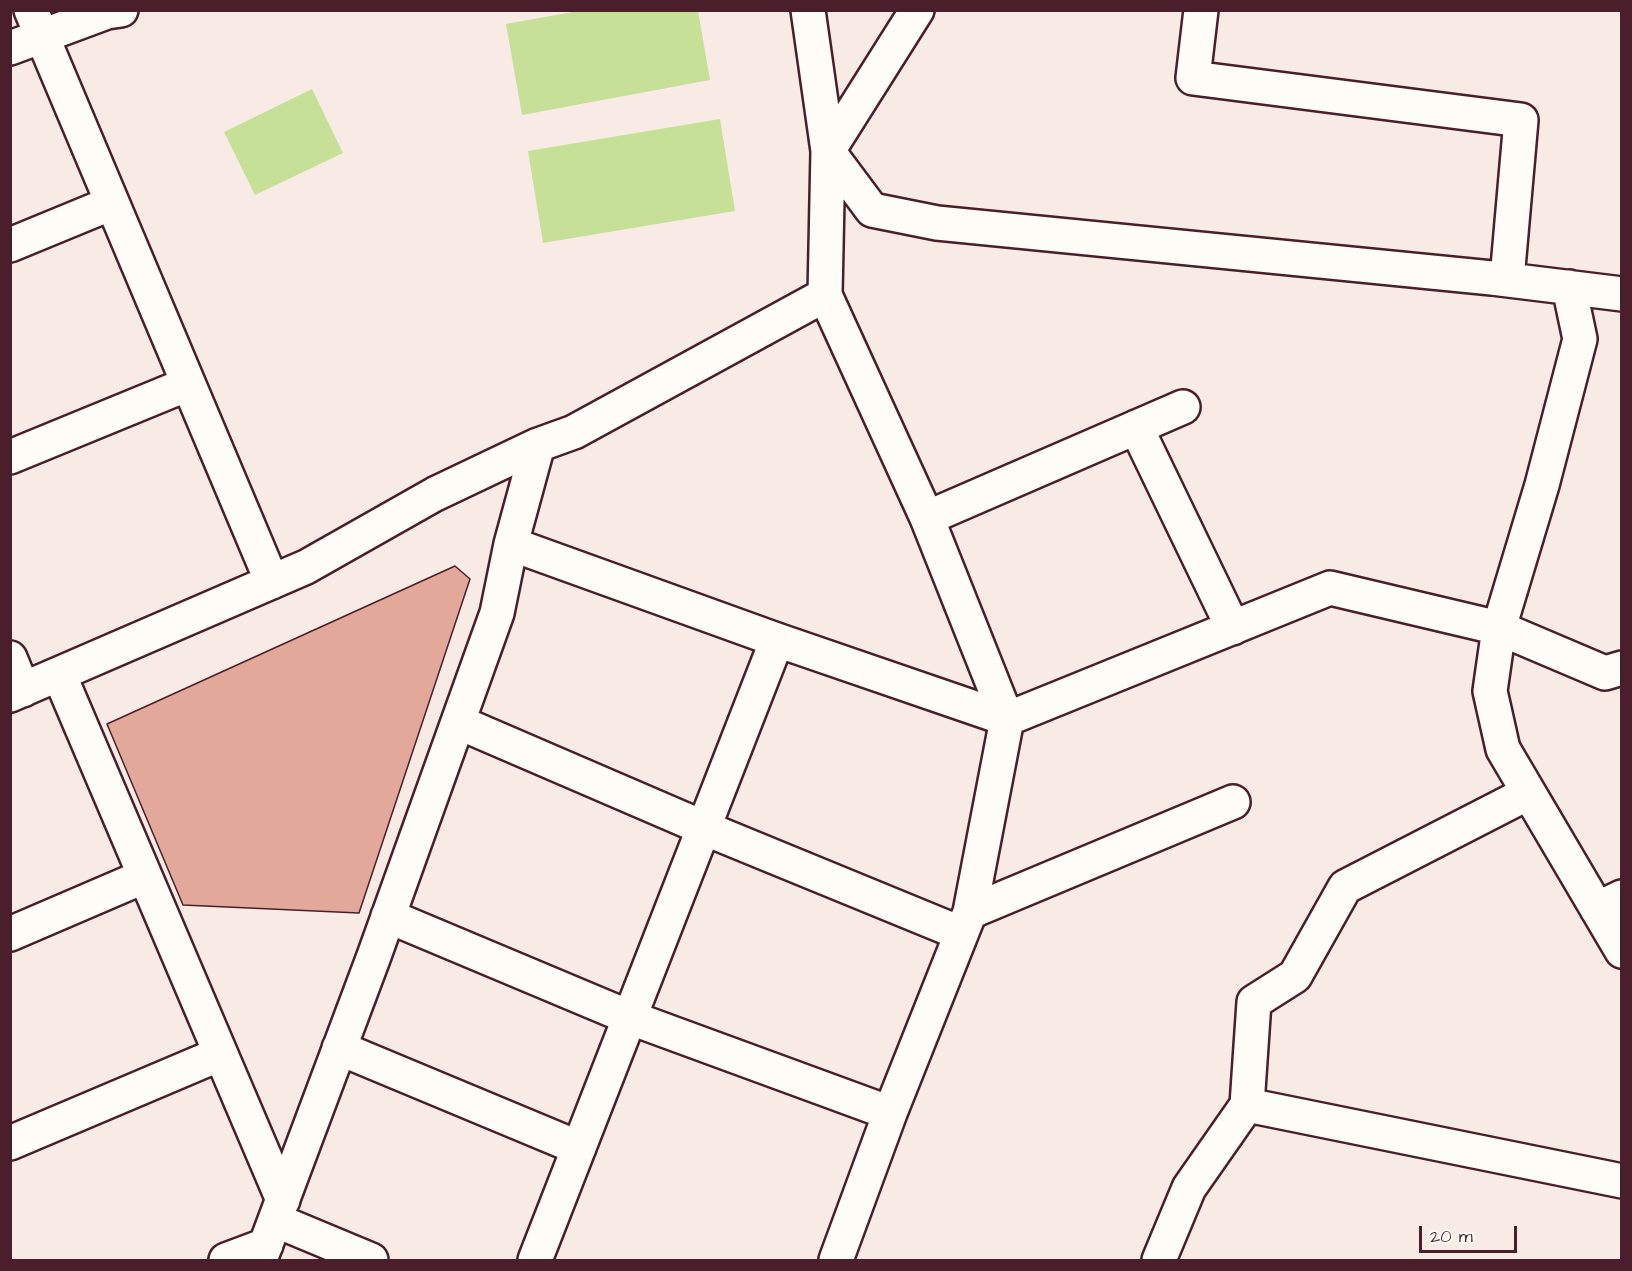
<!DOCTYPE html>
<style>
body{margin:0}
#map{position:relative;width:1632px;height:1271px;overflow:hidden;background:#f8ebe5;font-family:"Architects Daughter",sans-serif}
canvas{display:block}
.frame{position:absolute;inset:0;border:12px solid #4a1f2b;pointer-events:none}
.scale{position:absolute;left:1419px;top:1226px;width:98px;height:27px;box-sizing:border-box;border:3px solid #4a1f2b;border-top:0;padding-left:8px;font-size:18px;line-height:21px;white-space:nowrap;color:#4a1f2b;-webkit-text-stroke:4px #fdfcf7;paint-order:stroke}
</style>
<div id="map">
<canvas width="1632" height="1271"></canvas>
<div class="frame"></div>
<div class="scale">20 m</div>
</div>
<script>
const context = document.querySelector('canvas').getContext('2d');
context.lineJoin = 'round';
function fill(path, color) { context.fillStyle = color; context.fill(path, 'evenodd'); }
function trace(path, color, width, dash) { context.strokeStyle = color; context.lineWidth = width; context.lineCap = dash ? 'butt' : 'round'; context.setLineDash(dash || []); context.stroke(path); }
fill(new Path2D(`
 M 578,11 L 698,11 L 710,80 L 522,115 L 506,24 Z
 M 312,89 L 343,153 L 255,195 L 224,132 Z
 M 720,119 L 735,211 L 543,243 L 528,151 Z`), '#c6e097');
const building = new Path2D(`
 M 455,566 L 470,579 L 359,913 L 183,905 L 107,724 Z`);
fill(building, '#e2a99b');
trace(building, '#4a1f2b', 1.5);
const minor = new Path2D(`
 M 31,10 L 272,582
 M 808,10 L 828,151 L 872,210 L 937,223 L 1492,278 L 1622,294
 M 1201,10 L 1193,78 L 1521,120 L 1507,279
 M 10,48 L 107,12 L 121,10
 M 10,245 L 112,203
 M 1569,287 L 1580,339 L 1542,485 L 1499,628 L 1490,691 L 1503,749 L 1622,951
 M 1136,427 L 1233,628
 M 10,457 L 188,384
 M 927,518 L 1183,407
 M 511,544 L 777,640 L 1007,719 L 1330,588 L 1499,628 L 1605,673 L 1622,668
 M 10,658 L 23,690
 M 59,674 L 283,1200
 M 10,695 L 306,567 L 435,494 L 538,445 L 574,432 L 825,295
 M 458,722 L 704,828 L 960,933
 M 1597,909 L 1622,897
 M 970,912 L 1233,802
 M 388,916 L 631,1018 L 890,1113
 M 10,934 L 145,876
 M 339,1048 L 579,1148
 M 1247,1105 L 1622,1181
 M 10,1143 L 220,1054
 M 275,1220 L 371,1260
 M 226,1260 L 266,1245
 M 260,1260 L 374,956 L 497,613 L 511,544 L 538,445
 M 535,1260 L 777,640
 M 836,1260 L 890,1113 L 970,912 L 1007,719 L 927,518 L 825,295 L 828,151 L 917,10
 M 1159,1260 L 1189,1188 L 1247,1105 L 1254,1002 L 1295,976 L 1345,887 L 1528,793`);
trace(minor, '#4a1f2b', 38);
trace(minor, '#fdfcf7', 33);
</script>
